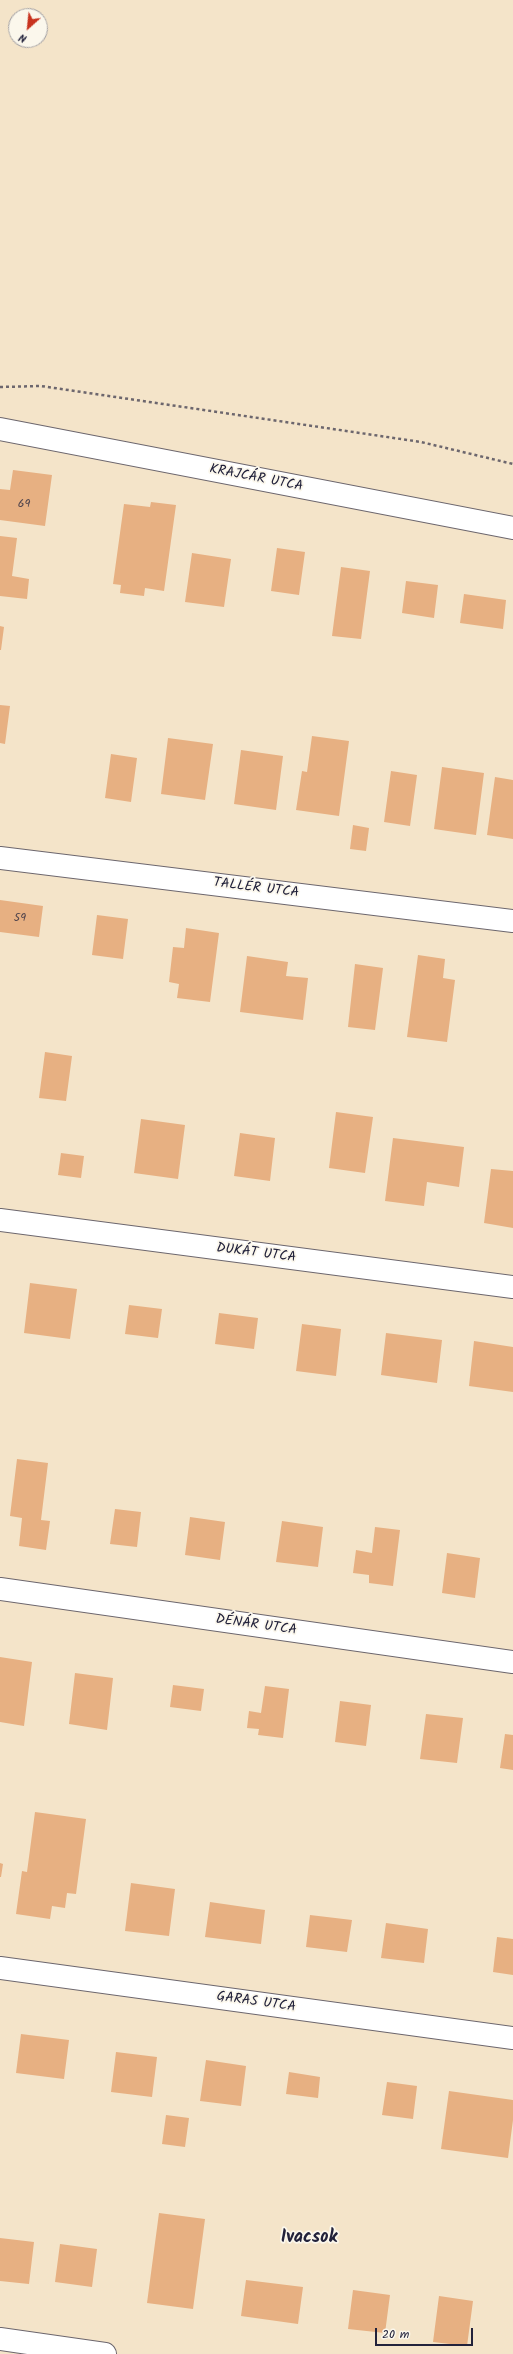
<!DOCTYPE html>
<meta charset="utf-8">
<style>
body{margin:0}
#map{position:relative;width:513px;height:2354px;overflow:hidden;background:#f4e4c9;font-family:Kalam,sans-serif}
canvas{display:block}
.north{position:absolute;left:8px;top:8px;width:40px;height:40px;box-sizing:border-box;background:#fbf7ec;border:1px solid #a4a2a5;border-radius:50%;rotate:207deg;font-size:11px;font-weight:700;line-height:16px;text-align:center;color:#22223b}
.north::after{content:'';display:block;margin:auto;width:14px;height:18px;background:#c8321e;clip-path:polygon(50% 0,100% 100%,50% 72%,0 100%)}
.scale{position:absolute;left:375px;top:2328px;width:98px;height:18px;box-sizing:border-box;border:2px solid #22223b;border-top:0;padding-left:5px;font-size:12px;line-height:14px;white-space:nowrap;color:#22223b;-webkit-text-stroke:3px #fbf7ec;paint-order:stroke}
</style>
<div id="map">
<canvas width="513" height="2354"></canvas>
<div class="north">N</div>
<div class="scale">20 m</div>
</div>
<script>
const context = document.querySelector('canvas').getContext('2d');
context.lineJoin = 'round';
function fill(path, color) { context.fillStyle = color; context.fill(path, 'evenodd'); }
function trace(path, color, width, dash) { context.strokeStyle = color; context.lineWidth = width; context.lineCap = dash ? 'butt' : 'round'; context.setLineDash(dash || []); context.stroke(path); }
function label(font, color, halo, rows, align = 'center') {
  context.font = font + ' Kalam,sans-serif'; context.lineWidth = 3.5; context.setLineDash([]); context.textBaseline = 'middle'; context.strokeStyle = halo; context.fillStyle = color; for (const [text, x, y, turn = 0] of rows) {
    context.save(); context.translate(x, y); context.rotate((+turn || 0) * Math.PI / 180); context.textAlign = isNaN(turn) ? turn : align; if (halo) context.strokeText(text, 0, 0); context.fillText(text, 0, 0); context.restore();
  }
}
fill(new Path2D(`
 M 13,470 L 52,475 L 45,526 L 0,520 L 0,489 L 10,490 Z
 M 151,502 L 176,505 L 164,591 L 145,588 L 144,596 L 120,593 L 121,585 L 113,584 L 124,504 L 150,507 Z
 M 0,536 L 17,538 L 12,576 L 29,579 L 27,599 L 0,596 Z
 M 277,548 L 305,552 L 299,595 L 271,591 Z
 M 192,553 L 231,559 L 224,607 L 185,602 Z
 M 341,567 L 370,571 L 361,639 L 332,636 Z
 M 406,581 L 438,585 L 434,618 L 402,613 Z
 M 464,594 L 506,600 L 503,629 L 460,623 Z
 M 0,626 L 4,627 L 1,650 L 0,650 Z
 M 0,705 L 10,706 L 5,744 L 0,743 Z
 M 312,736 L 349,741 L 339,816 L 296,810 L 302,771 L 307,772 Z
 M 168,738 L 213,744 L 205,800 L 161,794 Z
 M 241,750 L 283,756 L 276,810 L 234,804 Z
 M 111,754 L 137,758 L 131,802 L 105,798 Z
 M 442,767 L 484,773 L 476,835 L 434,829 Z
 M 391,771 L 417,775 L 410,826 L 384,822 Z
 M 495,777 L 513,780 L 513,839 L 487,835 Z
 M 353,825 L 369,828 L 366,851 L 350,849 Z
 M 0,900 L 43,906 L 39,937 L 0,932 Z
 M 97,915 L 128,919 L 123,959 L 92,955 Z
 M 186,928 L 219,933 L 210,1002 L 177,998 L 179,984 L 169,982 L 173,947 L 184,948 Z
 M 418,955 L 445,959 L 443,978 L 455,980 L 447,1042 L 407,1037 Z
 M 247,956 L 288,962 L 286,976 L 308,978 L 303,1020 L 240,1012 Z
 M 355,964 L 383,968 L 375,1030 L 348,1027 Z
 M 45,1052 L 72,1056 L 66,1101 L 39,1098 Z
 M 336,1112 L 373,1117 L 365,1173 L 329,1168 Z
 M 141,1119 L 185,1125 L 178,1179 L 134,1173 Z
 M 240,1133 L 275,1138 L 270,1181 L 234,1176 Z
 M 393,1138 L 464,1147 L 459,1187 L 427,1182 L 424,1206 L 385,1201 Z
 M 61,1153 L 84,1156 L 81,1178 L 58,1175 Z
 M 491,1169 L 513,1171 L 513,1228 L 484,1223 Z
 M 30,1283 L 77,1289 L 70,1339 L 24,1333 Z
 M 129,1305 L 162,1309 L 158,1338 L 125,1334 Z
 M 219,1313 L 258,1318 L 254,1349 L 215,1344 Z
 M 302,1324 L 341,1329 L 336,1376 L 296,1371 Z
 M 386,1333 L 442,1340 L 437,1383 L 381,1375 Z
 M 474,1341 L 513,1347 L 513,1392 L 469,1386 Z
 M 17,1459 L 48,1463 L 41,1520 L 50,1521 L 46,1550 L 19,1546 L 22,1518 L 10,1516 Z
 M 115,1509 L 141,1512 L 137,1547 L 110,1544 Z
 M 190,1517 L 225,1522 L 220,1560 L 185,1555 Z
 M 282,1521 L 323,1527 L 318,1567 L 276,1562 Z
 M 375,1527 L 400,1530 L 393,1586 L 369,1583 L 369,1575 L 353,1573 L 356,1550 L 372,1553 Z
 M 447,1553 L 480,1558 L 475,1598 L 442,1593 Z
 M 0,1657 L 32,1662 L 24,1726 L 0,1722 Z
 M 75,1673 L 113,1678 L 107,1730 L 69,1724 Z
 M 173,1685 L 204,1689 L 201,1711 L 170,1707 Z
 M 265,1686 L 289,1689 L 283,1738 L 258,1735 L 259,1729 L 247,1728 L 249,1711 L 261,1713 Z
 M 340,1701 L 371,1705 L 366,1746 L 335,1742 Z
 M 426,1714 L 463,1718 L 457,1763 L 420,1759 Z
 M 505,1734 L 513,1735 L 513,1770 L 500,1768 Z
 M 35,1812 L 86,1819 L 76,1894 L 67,1893 L 65,1908 L 52,1906 L 50,1919 L 16,1914 L 22,1871 L 27,1872 Z
 M 0,1863 L 3,1864 L 1,1877 L 0,1877 Z
 M 131,1883 L 175,1889 L 169,1936 L 125,1931 Z
 M 210,1902 L 265,1910 L 261,1944 L 205,1937 Z
 M 310,1915 L 352,1920 L 347,1952 L 306,1947 Z
 M 386,1923 L 428,1929 L 424,1963 L 381,1958 Z
 M 497,1937 L 513,1939 L 513,1975 L 493,1972 Z
 M 21,2034 L 69,2040 L 64,2079 L 16,2073 Z
 M 116,2052 L 157,2057 L 152,2097 L 111,2092 Z
 M 206,2060 L 246,2066 L 241,2106 L 200,2101 Z
 M 289,2072 L 320,2077 L 318,2098 L 286,2094 Z
 M 387,2082 L 417,2086 L 413,2119 L 382,2115 Z
 M 449,2091 L 513,2100 L 513,2120 L 508,2158 L 441,2149 Z
 M 166,2115 L 189,2118 L 185,2147 L 162,2144 Z
 M 159,2213 L 205,2219 L 193,2309 L 147,2303 Z
 M 0,2238 L 34,2242 L 29,2284 L 0,2281 Z
 M 60,2244 L 97,2249 L 92,2287 L 55,2282 Z
 M 246,2280 L 303,2287 L 298,2324 L 241,2316 Z
 M 353,2290 L 390,2295 L 385,2333 L 348,2329 Z
 M 439,2296 L 473,2301 L 467,2346 L 433,2342 Z`), '#e7b082');
const street = new Path2D(`
 M 0,429 L 513,528
 M 0,858 L 513,921
 M 0,1220 L 513,1287
 M 0,1589 L 513,1662
 M 0,1968 L 513,2038
 M 0,2339 L 105,2354`);
trace(street, '#6c666d', 24);
trace(new Path2D(`
 M 0,387 L 41,386 L 421,442 L 513,464`), '#6c666d', 2.5, [3, 3]);
trace(street, '#fff', 22);
label('12px', '#53464d', null, [
 ["69",24,505],
 ["59",20,919]
]);
label('14px', '#22223b', '#fbf7ec', [
 ["KRAJCÁR UTCA",256,479,11],
 ["TALLÉR UTCA",256,889,7],
 ["DUKÁT UTCA",256,1254,7],
 ["DÉNÁR UTCA",256,1626,8],
 ["GARAS UTCA",256,2003,8]
]);
label('bold 18px', '#22223b', '#fbf7ec', [
 ["Ivacsok",309,2239]
]);
</script>
